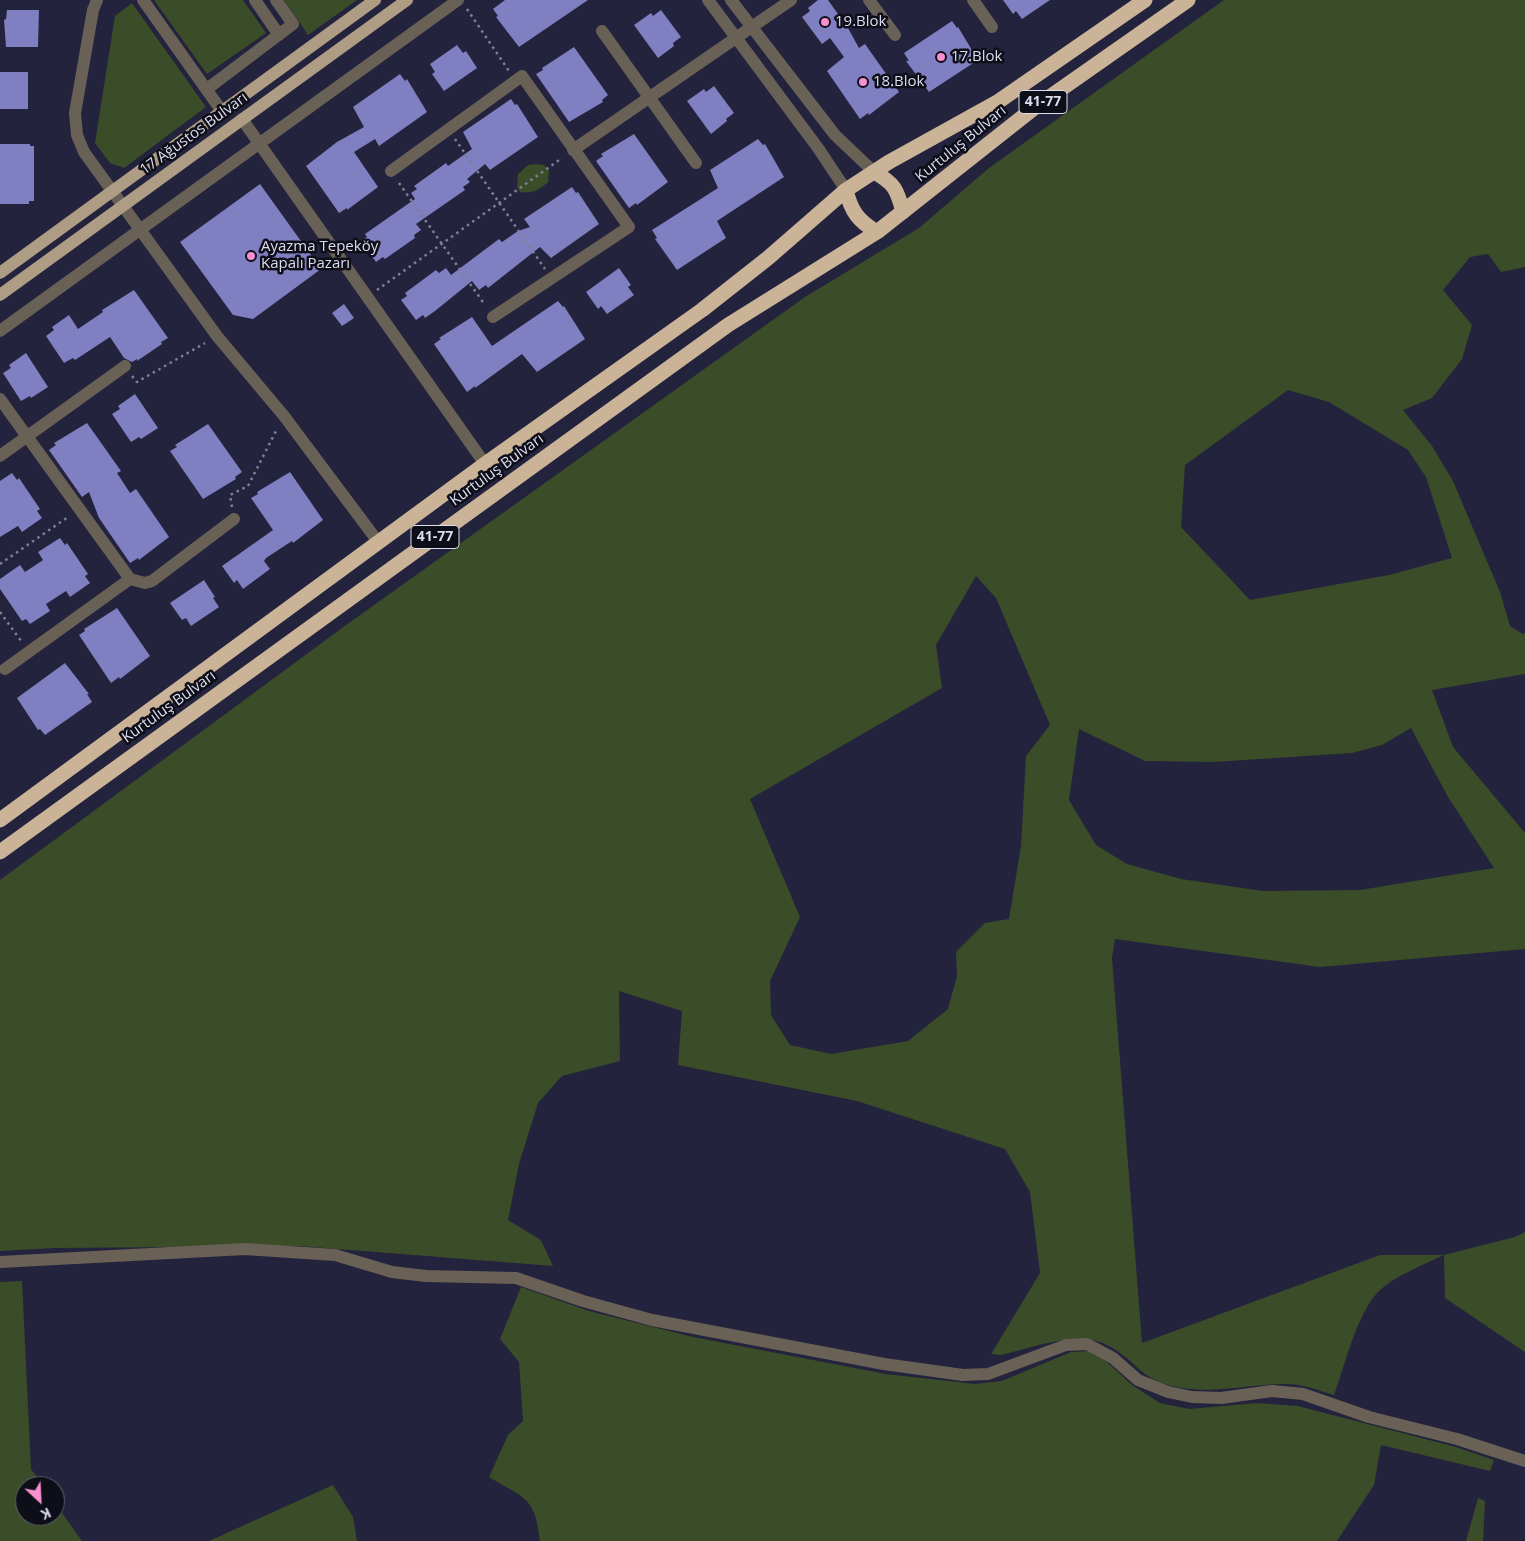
<!DOCTYPE html>
<meta charset="utf-8">
<style>
body{margin:0}
#map{position:relative;width:1525px;height:1541px;overflow:hidden;background:#23233d;font-family:"Open Sans",sans-serif}
canvas{display:block}
.north{position:absolute;left:15px;top:1476px;width:50px;height:50px;box-sizing:border-box;background:#0e0e19;border:1px solid #60616e;border-radius:50%;rotate:155deg;font-size:14px;font-weight:700;line-height:20px;text-align:center;color:#dcddee}
.north::after{content:'';display:block;margin:auto;width:18px;height:22px;background:#f790ce;clip-path:polygon(50% 0,100% 100%,50% 72%,0 100%)}
</style>
<div id="map">
<canvas width="1525" height="1541"></canvas>
<div class="north">K</div>
</div>
<script>
const context = document.querySelector('canvas').getContext('2d');
context.lineJoin = 'round';
function fill(path, color) { context.fillStyle = color; context.fill(path, 'evenodd'); }
function trace(path, color, width, dash) { context.strokeStyle = color; context.lineWidth = width; context.lineCap = dash ? 'butt' : 'round'; context.setLineDash(dash || []); context.stroke(path); }
function label(font, color, halo, rows, align = 'center') {
  context.font = font + ' "Open Sans",sans-serif'; context.lineWidth = 5; context.setLineDash([]); context.textBaseline = 'middle'; context.strokeStyle = halo; context.fillStyle = color; for (const [text, x, y, turn = 0] of rows) {
    context.save(); context.translate(x, y); context.rotate((+turn || 0) * Math.PI / 180); context.textAlign = isNaN(turn) ? turn : align; if (halo) context.strokeText(text, 0, 0); context.fillText(text, 0, 0); context.restore();
  }
}
fill(new Path2D(`
 M 154,0 L 243,0 L 266,33 L 207,74 Z
 M 284,0 L 357,0 L 308,35 Z
 M 1224,0 L 1525,0 L 1525,267 L 1501,272 L 1488,254 L 1470,257 L 1443,290 L 1472,325 L 1462,359 L 1432,398 L 1403,410 L 1432,446 L 1453,481 L 1500,592 L 1510,626 L 1523,634 L 1525,633 L 1525,674 L 1432,690 L 1453,747 L 1525,833 L 1525,949 L 1320,967 L 1115,939 L 1112,958 L 1142,1343 L 1380,1255 L 1444,1255 L 1515,1237 L 1525,1232 L 1525,1352 L 1445,1298 L 1444,1255 C 1425,1264 1392,1277 1377,1293 C 1356,1317 1345,1365 1334,1395 C 1318,1390 1300,1383 1282,1384 C 1246,1385 1212,1394 1176,1387 C 1140,1380 1136,1360 1109,1346 C 1077,1329 1034,1348 1001,1355 L 991,1354 L 1040,1273 L 1030,1192 L 1005,1149 L 857,1101 L 678,1065 L 682,1011 L 619,991 L 620,1061 L 562,1076 L 538,1103 L 519,1164 L 508,1220 L 541,1240 L 553,1266 L 300,1246 L 54,1248 L 0,1251 L 0,880 L 342,628 L 805,297 L 919,228 L 989,168 ZM 1288,390 L 1329,402 L 1408,450 L 1426,477 L 1452,558 L 1389,575 L 1250,600 L 1181,527 L 1185,465 ZM 976,576 L 996,598 L 1050,725 L 1026,756 L 1021,846 L 1009,919 L 985,923 L 956,952 L 957,976 L 948,1009 L 908,1041 L 831,1054 L 790,1045 L 771,1015 L 770,981 L 800,917 L 750,799 L 942,688 L 936,645 ZM 1411,728 L 1448,797 L 1494,868 L 1360,890 L 1263,891 L 1181,879 L 1127,864 L 1096,845 L 1069,800 L 1079,729 L 1145,761 L 1213,762 L 1352,753 L 1382,745 Z
 M 132,3 L 206,107 L 124,168 L 110,163 L 95,143 L 115,16 Z
 M 535,164 L 544,165 L 549,170 L 548,182 C 540,190 531,194 520,192 L 517,187 L 518,174 L 528,165 Z
 M 22,1281 L 31,1469 L 43,1486 L 25,1486 L 25,1516 L 55,1516 L 55,1503 L 82,1541 L 0,1541 L 0,1282 Z
 M 521,1287 L 589,1311 L 693,1337 L 886,1374 L 975,1384 L 1002,1381 L 1071,1352 L 1088,1351 L 1106,1361 L 1132,1385 L 1160,1403 L 1189,1409 L 1257,1403 L 1298,1406 L 1456,1447 L 1494,1460 L 1490,1471 L 1381,1445 L 1374,1485 L 1337,1541 L 540,1541 C 535,1496 525,1499 489,1477 L 508,1435 L 523,1421 L 519,1362 L 500,1339 Z
 M 333,1485 L 353,1517 L 357,1541 L 209,1541 Z
 M 1478,1498 L 1485,1501 L 1483,1541 L 1466,1541 Z`), '#3b4c28');
fill(new Path2D(`
 M 505,0 L 588,0 L 519,47 L 496,17 L 498,16 L 493,9 Z
 M 818,0 L 828,0 L 848,28 L 859,48 L 865,44 L 899,92 L 869,115 L 868,113 L 860,119 L 827,71 L 844,57 L 830,38 L 822,44 L 802,17 L 810,11 L 808,8 Z
 M 1003,0 L 1050,0 L 1022,19 L 1016,11 L 1013,14 Z
 M 7,10 L 39,10 L 38,47 L 6,47 L 4,20 L 6,19 Z
 M 661,10 L 681,37 L 673,43 L 674,46 L 658,58 L 634,25 L 651,13 L 653,16 Z
 M 952,21 L 957,28 L 958,27 L 978,60 L 929,92 L 906,61 L 909,61 L 904,53 Z
 M 457,45 L 463,53 L 466,51 L 477,68 L 444,91 L 432,74 L 435,72 L 430,64 Z
 M 574,47 L 608,95 L 602,100 L 603,102 L 569,122 L 536,74 L 543,70 L 542,68 Z
 M 0,72 L 28,72 L 28,109 L 0,109 Z
 M 400,74 L 405,81 L 407,79 L 427,112 L 379,146 L 375,139 L 354,152 L 378,187 L 347,210 L 347,208 L 339,213 L 306,166 L 337,142 L 364,127 L 353,107 Z
 M 714,86 L 734,113 L 726,119 L 727,121 L 711,134 L 687,101 L 704,89 L 706,92 Z
 M 511,99 L 515,105 L 517,104 L 538,137 L 490,170 L 485,164 L 467,179 L 470,182 L 463,187 L 465,190 L 416,224 L 421,230 L 414,235 L 415,238 L 385,259 L 383,257 L 376,262 L 361,241 L 367,237 L 365,234 L 415,199 L 411,193 L 417,189 L 414,186 L 446,163 L 448,166 L 472,149 L 463,132 Z
 M 634,134 L 668,182 L 637,205 L 636,203 L 629,208 L 596,161 L 603,156 L 601,154 Z
 M 758,139 L 763,145 L 765,144 L 784,177 L 717,221 L 726,238 L 677,270 L 655,239 L 657,238 L 652,230 L 718,188 L 710,170 Z
 M 0,144 L 30,144 L 30,146 L 34,146 L 34,201 L 29,201 L 29,204 L 0,204 Z
 M 260,184 L 321,269 L 253,319 L 233,315 L 180,242 Z
 M 572,187 L 576,193 L 578,192 L 599,224 L 551,258 L 540,247 L 488,288 L 486,285 L 479,290 L 472,281 L 435,311 L 425,318 L 423,315 L 416,320 L 401,300 L 407,296 L 405,293 L 436,270 L 439,273 L 446,268 L 451,275 L 499,239 L 502,242 L 518,231 L 530,227 L 524,219 Z
 M 619,268 L 631,285 L 628,287 L 634,295 L 607,314 L 601,306 L 598,309 L 586,292 Z
 M 134,290 L 168,338 L 161,342 L 162,344 L 137,361 L 137,359 L 132,362 L 124,358 L 110,337 L 75,360 L 73,358 L 64,363 L 46,336 L 54,330 L 52,327 L 69,315 L 78,329 L 103,312 L 102,310 Z
 M 558,301 L 563,307 L 564,306 L 585,339 L 537,372 L 522,354 L 475,388 L 475,386 L 467,392 L 434,344 L 441,339 L 439,338 L 472,317 L 492,346 Z
 M 344,304 L 354,318 L 342,326 L 332,313 Z
 M 26,353 L 48,387 L 31,398 L 30,396 L 21,401 L 3,373 L 11,368 L 9,365 Z
 M 135,394 L 158,428 L 141,439 L 139,437 L 131,442 L 112,414 L 120,409 L 118,406 Z
 M 87,423 L 121,471 L 117,473 L 130,493 L 136,489 L 169,537 L 139,560 L 138,558 L 130,563 L 99,518 L 89,492 L 82,497 L 49,450 L 56,445 L 54,443 Z
 M 208,424 L 242,472 L 235,477 L 236,479 L 203,499 L 170,451 L 177,447 L 175,445 Z
 M 290,472 L 323,520 L 293,543 L 292,541 L 266,558 L 264,561 L 270,569 L 243,589 L 237,580 L 234,583 L 222,566 L 273,530 L 251,498 L 258,494 L 257,492 Z
 M 12,473 L 17,480 L 19,478 L 40,509 L 37,511 L 42,518 L 22,532 L 18,526 L 0,537 L 0,481 Z
 M 60,538 L 65,545 L 67,543 L 88,574 L 85,576 L 90,583 L 70,597 L 66,591 L 46,604 L 50,611 L 30,624 L 26,619 L 22,621 L 0,589 L 0,579 L 20,565 L 25,572 L 43,560 L 38,552 Z
 M 204,580 L 215,597 L 213,598 L 219,607 L 191,626 L 186,618 L 182,620 L 170,603 Z
 M 117,608 L 150,656 L 120,679 L 119,677 L 111,683 L 79,635 L 85,631 L 84,629 Z
 M 65,663 L 89,694 L 87,694 L 92,702 L 45,735 L 40,729 L 38,730 L 17,698 Z`), '#7f7fc1');
trace(new Path2D(`
 M 467,9 L 509,71
 M 455,139 L 545,269
 M 399,183 L 485,305
 M 377,290 L 562,158
 M 132,376 L 137,382 L 205,343
 M 232,507 L 230,495 L 248,486 L 277,429
 M 0,564 L 68,517
 M 0,612 L 21,641`), '#7f7f95', 2.5, [2.5, 4]);
trace(new Path2D(`
 M 97,0 L 93,10 L 75,113 L 77,135 L 84,152 L 217,336 L 284,416 L 379,543
 M 143,0 L 221,110
 M 255,0 L 279,35
 M 708,0 L 818,148 L 846,190
 M 731,0 L 835,135 L 874,172
 M 869,0 L 895,35
 M 973,0 L 992,27
 M 602,31 L 696,163
 M 207,89 L 293,24 L 276,0
 M 242,119 L 485,464
 M 573,150 L 791,0
 M 391,171 L 522,76 L 629,227 L 493,317
 M 0,331 L 458,0
 M 0,399 L 130,579 L 5,669
 M 0,456 L 125,366
 M 130,579 L 145,583 L 152,581 L 234,519
 M 0,1262 L 245,1249 L 335,1255 L 392,1272 L 426,1276 L 516,1278 L 583,1301 L 652,1320 L 884,1364 L 963,1375 L 988,1374 L 1066,1345 L 1087,1344 L 1113,1358 L 1138,1380 L 1168,1392 L 1192,1397 L 1221,1398 L 1272,1391 L 1303,1394 L 1369,1417 L 1457,1439 L 1525,1461`), '#6a6156', 12);
trace(new Path2D(`
 M 0,273 L 375,0
 M 0,295 L 407,0`), '#af9c84', 12);
trace(new Path2D(`
 M 874,172 C 894,183 897,189 903,212
 M 846,190 C 851,211 858,221 877,232
 M 0,820 L 485,464 L 702,310 L 768,258 L 846,190 L 889,162 L 999,101 L 1145,0
 M 0,852 L 728,325 L 877,232 L 1034,108 L 1188,0`), '#cab397', 15);
for (const [x, y, r, color] of [
 [825,22,5,"#f790ce"],
 [941,57,5,"#f790ce"],
 [863,82,5,"#f790ce"],
 [251,256,5,"#f790ce"]
]) { const dot = new Path2D(); dot.arc(x, y, r, 0, 2 * Math.PI); context.fillStyle = color; context.fill(dot); trace(dot, '#0e0e19', 2); }
for (const [x, y, w] of [
 [1043,102,48],
 [435,537,48]
]) { const box = new Path2D(); box.roundRect(x - w / 2, y - 11.5, w, 23, 4); context.fillStyle = '#0e0e19'; context.fill(box); trace(box, '#dcddee', 1); }
label('bold 14px', '#dcddee', null, [
 ["41-77",1043,102],
 ["41-77",435,537]
]);
label('15px', '#dcddee', '#0e0e19', [
 ["19.Blok",835,22],
 ["17.Blok",951,57],
 ["18.Blok",873,82],
 ["Ayazma Tepeköy",261,247],
 ["Kapalı Pazarı",261,264]
], 'left');
label('15px', '#dcddee', '#0e0e19', [
 ["17 Ağustos Bulvarı",194,134,-36],
 ["Kurtuluş Bulvarı",961,144,-39],
 ["Kurtuluş Bulvarı",497,470,-36],
 ["Kurtuluş Bulvarı",169,707,-36]
]);
</script>
